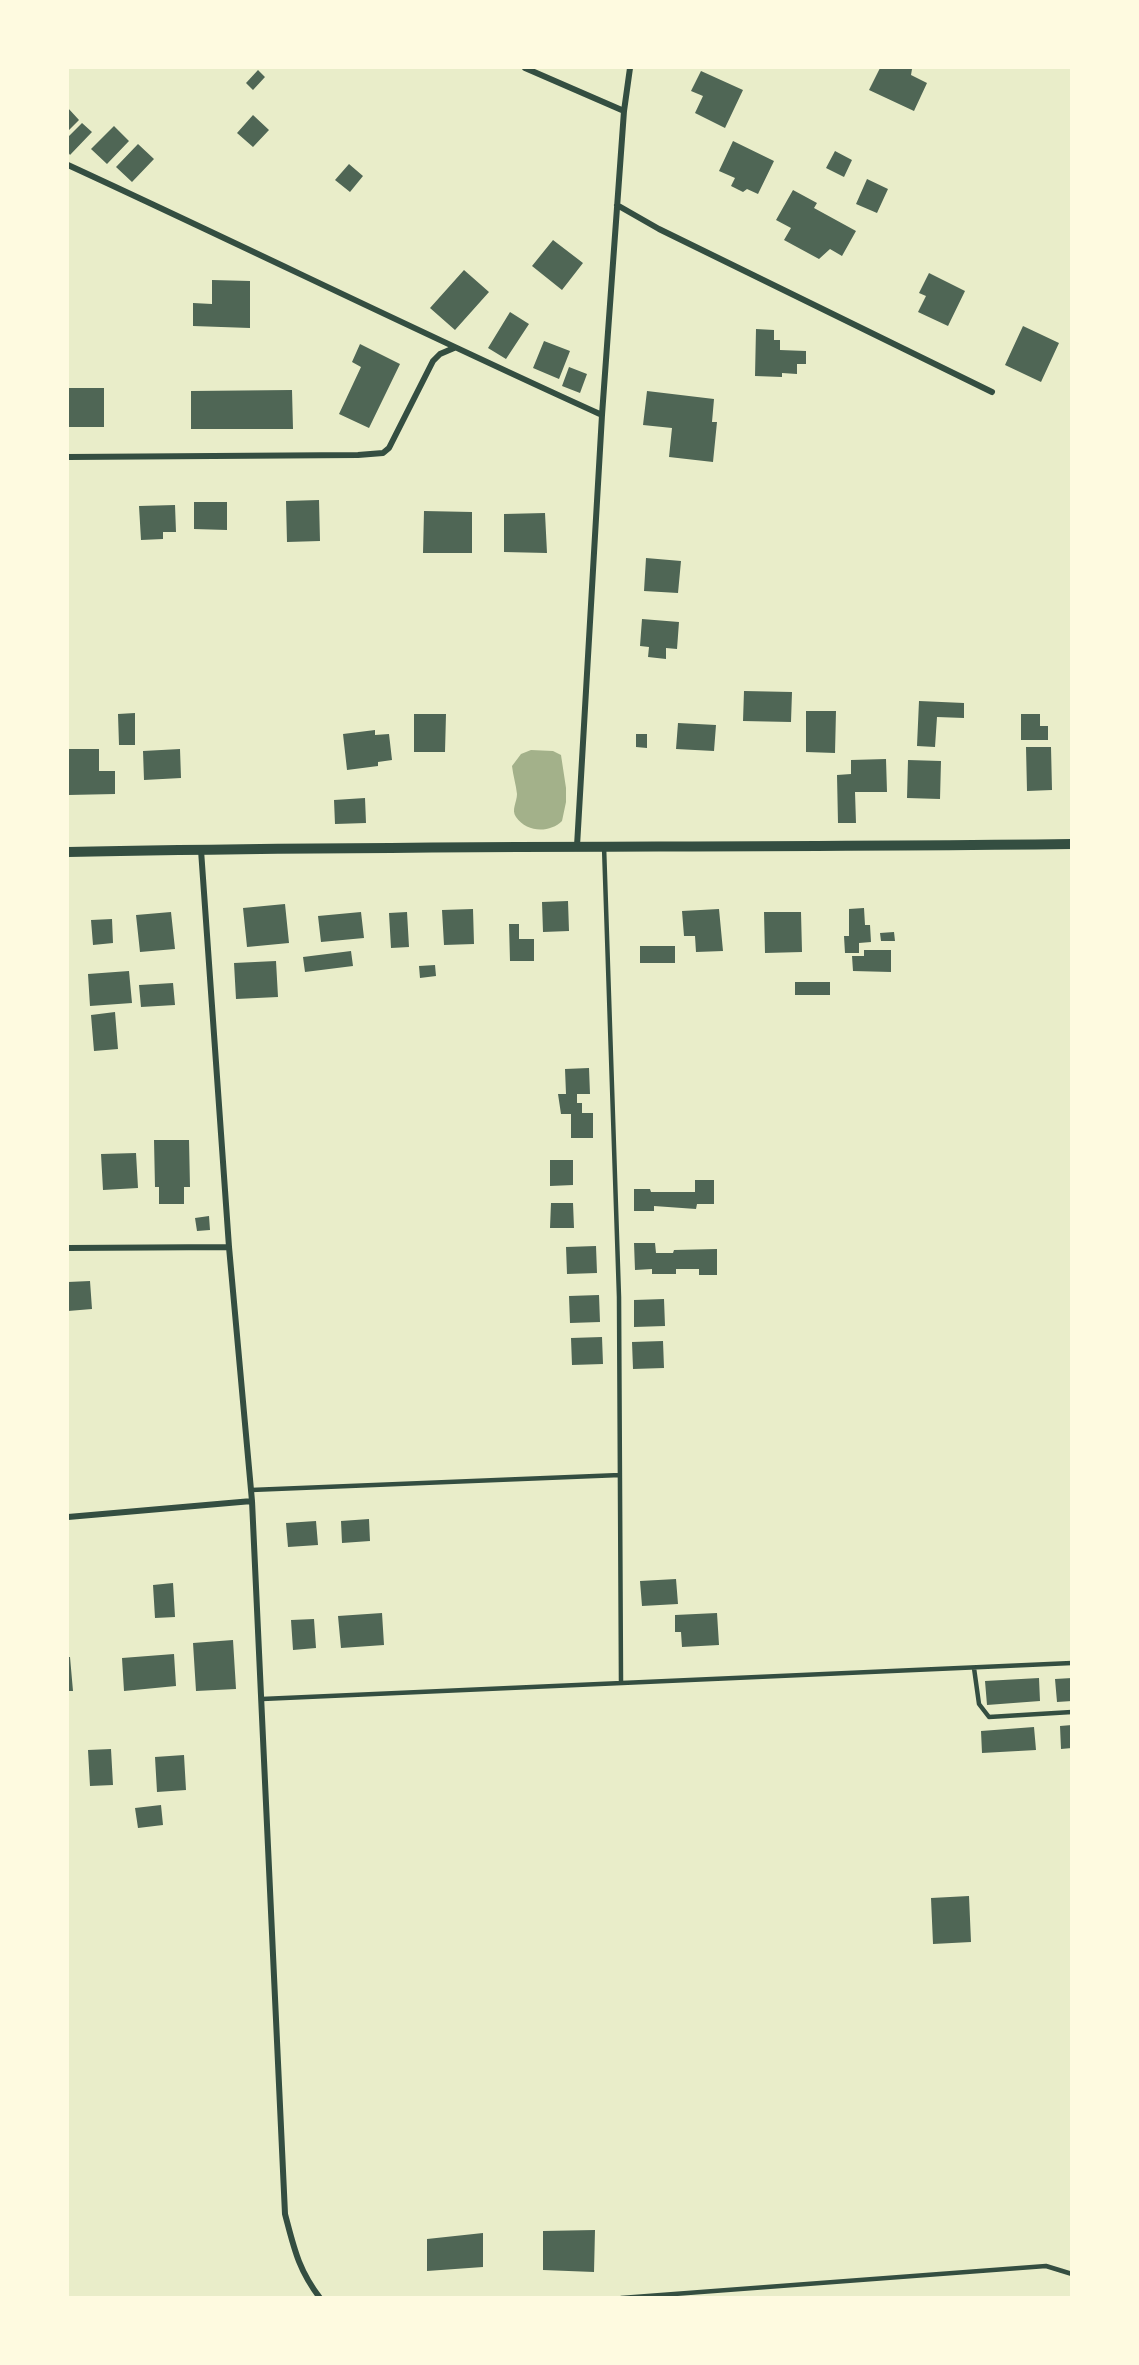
<!DOCTYPE html>
<style>
body{margin:0}
#map{position:relative;width:1139px;height:2365px;overflow:hidden;background:#e9edc9;font-family:"Golos Text",sans-serif}
canvas{display:block}
.frame{position:absolute;inset:0;border:69px solid #fefae0;pointer-events:none}
</style>
<div id="map">
<canvas width="1139" height="2365"></canvas>
<div class="frame"></div>
</div>
<script>
const context = document.querySelector('canvas').getContext('2d');
context.lineJoin = 'round';
function fill(path, color) { context.fillStyle = color; context.fill(path, 'evenodd'); }
function trace(path, color, width, dash) { context.strokeStyle = color; context.lineWidth = width; context.lineCap = dash ? 'butt' : 'round'; context.setLineDash(dash || []); context.stroke(path); }
fill(new Path2D(`
 M 531,750 L 553,751 L 561,755 L 566,788 L 566,802 L 562,821 C 550,833 527,833 516,817 C 511,810 517,802 517,794 C 516,785 513,775 512,766 L 521,754 Z`), '#a3b18a');
fill(new Path2D(`
 M 880,68 L 909,68 L 912,69 L 911,75 L 927,83 L 914,111 L 869,90 Z
 M 258,70 L 265,77 L 253,90 L 246,83 Z
 M 701,71 L 743,90 L 725,128 L 695,113 L 703,96 L 691,91 Z
 M 68,108 L 79,120 L 68,131 Z
 M 253,115 L 269,130 L 253,147 L 237,133 Z
 M 82,123 L 92,132 L 70,155 L 68,152 L 68,137 Z
 M 114,126 L 129,141 L 107,164 L 91,149 Z
 M 733,141 L 774,161 L 758,194 L 747,189 L 743,192 L 731,186 L 735,178 L 719,171 Z
 M 138,144 L 154,159 L 132,182 L 116,167 Z
 M 835,151 L 852,160 L 844,177 L 826,168 Z
 M 349,164 L 363,176 L 350,192 L 335,180 Z
 M 867,179 L 888,189 L 877,213 L 856,204 Z
 M 793,190 L 817,203 L 814,208 L 856,231 L 842,256 L 830,249 L 819,259 L 784,240 L 791,228 L 776,220 Z
 M 553,240 L 583,263 L 562,290 L 532,266 Z
 M 464,270 L 489,292 L 455,330 L 430,308 Z
 M 929,273 L 965,291 L 948,326 L 918,312 L 926,296 L 919,293 Z
 M 212,280 L 250,281 L 250,328 L 193,326 L 193,303 L 212,304 Z
 M 510,312 L 529,324 L 506,359 L 488,348 Z
 M 1023,326 L 1059,343 L 1041,382 L 1005,365 Z
 M 756,329 L 774,330 L 774,340 L 780,340 L 780,350 L 806,351 L 806,364 L 797,364 L 797,374 L 782,373 L 782,377 L 755,376 Z
 M 544,341 L 570,351 L 559,379 L 533,368 Z
 M 360,344 L 400,364 L 369,428 L 339,414 L 361,367 L 352,362 Z
 M 569,367 L 587,374 L 580,393 L 562,386 Z
 M 68,388 L 104,388 L 104,427 L 68,427 Z
 M 292,390 L 293,429 L 191,429 L 191,391 Z
 M 647,391 L 714,399 L 712,422 L 717,422 L 713,462 L 669,457 L 672,428 L 643,425 Z
 M 319,500 L 320,541 L 287,542 L 286,501 Z
 M 194,502 L 227,502 L 227,530 L 194,529 Z
 M 175,505 L 176,532 L 163,532 L 163,539 L 141,540 L 139,506 Z
 M 424,511 L 472,512 L 472,553 L 423,553 Z
 M 545,513 L 547,553 L 504,552 L 504,514 Z
 M 646,558 L 681,561 L 678,593 L 644,591 Z
 M 642,619 L 679,622 L 677,649 L 666,648 L 666,659 L 648,657 L 649,647 L 640,646 Z
 M 744,691 L 792,692 L 791,722 L 743,721 Z
 M 919,701 L 964,703 L 964,718 L 937,717 L 935,747 L 917,746 Z
 M 806,711 L 836,711 L 835,753 L 806,752 Z
 M 135,713 L 135,745 L 119,745 L 118,714 Z
 M 414,714 L 446,714 L 445,752 L 414,752 Z
 M 1021,714 L 1040,714 L 1040,726 L 1048,726 L 1048,740 L 1021,740 Z
 M 678,723 L 716,725 L 714,751 L 676,749 Z
 M 375,730 L 375,735 L 389,734 L 392,760 L 378,762 L 378,766 L 347,770 L 343,734 Z
 M 636,734 L 647,734 L 647,748 L 636,747 Z
 M 1026,747 L 1051,747 L 1052,790 L 1027,791 Z
 M 69,749 L 99,749 L 99,771 L 115,771 L 115,794 L 68,795 Z
 M 180,749 L 181,778 L 144,780 L 143,751 Z
 M 886,759 L 887,792 L 855,792 L 856,823 L 838,823 L 837,775 L 851,774 L 851,760 Z
 M 908,760 L 941,761 L 940,799 L 907,798 Z
 M 365,798 L 366,823 L 335,824 L 334,800 Z
 M 568,901 L 569,931 L 543,932 L 542,902 Z
 M 285,904 L 289,943 L 247,947 L 243,908 Z
 M 864,908 L 865,925 L 870,925 L 871,942 L 859,943 L 859,953 L 845,953 L 844,936 L 849,936 L 849,909 Z
 M 473,909 L 474,944 L 444,945 L 442,910 Z
 M 719,909 L 723,951 L 696,952 L 695,936 L 684,936 L 682,911 Z
 M 171,912 L 175,949 L 140,952 L 136,915 Z
 M 361,912 L 364,938 L 321,942 L 318,916 Z
 M 407,912 L 409,947 L 391,948 L 389,913 Z
 M 764,912 L 801,912 L 802,952 L 765,953 Z
 M 112,919 L 113,943 L 93,945 L 91,920 Z
 M 509,924 L 519,924 L 519,939 L 534,939 L 534,961 L 510,961 Z
 M 894,932 L 895,941 L 881,941 L 880,933 Z
 M 640,946 L 675,946 L 675,963 L 640,963 Z
 M 864,950 L 891,950 L 891,972 L 853,971 L 852,956 L 864,956 Z
 M 351,951 L 353,966 L 305,972 L 303,957 Z
 M 276,961 L 278,997 L 236,999 L 234,963 Z
 M 435,965 L 436,976 L 420,978 L 419,966 Z
 M 129,971 L 132,1003 L 90,1006 L 88,974 Z
 M 795,982 L 830,982 L 830,995 L 795,995 Z
 M 173,983 L 175,1005 L 141,1007 L 139,985 Z
 M 115,1012 L 118,1049 L 94,1051 L 91,1015 Z
 M 589,1068 L 590,1094 L 577,1094 L 577,1103 L 582,1103 L 582,1113 L 593,1113 L 593,1138 L 571,1138 L 571,1114 L 561,1114 L 558,1094 L 566,1094 L 565,1069 Z
 M 154,1140 L 189,1140 L 190,1187 L 184,1187 L 184,1204 L 159,1204 L 159,1187 L 155,1187 Z
 M 136,1153 L 138,1188 L 103,1190 L 101,1154 Z
 M 550,1160 L 573,1160 L 573,1185 L 550,1186 Z
 M 695,1180 L 714,1180 L 714,1204 L 697,1204 L 696,1209 L 654,1206 L 654,1211 L 634,1211 L 634,1189 L 650,1189 L 651,1192 L 695,1192 Z
 M 551,1203 L 573,1203 L 574,1228 L 550,1228 Z
 M 209,1216 L 210,1230 L 197,1231 L 195,1218 Z
 M 634,1243 L 655,1243 L 656,1253 L 673,1253 L 674,1250 L 717,1249 L 717,1275 L 699,1275 L 699,1269 L 676,1269 L 676,1274 L 652,1274 L 652,1269 L 635,1270 Z
 M 596,1246 L 597,1273 L 567,1274 L 566,1247 Z
 M 90,1281 L 92,1309 L 68,1311 L 68,1282 Z
 M 599,1295 L 600,1322 L 570,1323 L 569,1296 Z
 M 664,1299 L 665,1326 L 634,1327 L 634,1300 Z
 M 602,1337 L 603,1364 L 572,1365 L 571,1338 Z
 M 663,1341 L 664,1368 L 633,1369 L 632,1342 Z
 M 369,1519 L 370,1541 L 342,1543 L 341,1521 Z
 M 316,1521 L 318,1545 L 288,1547 L 286,1523 Z
 M 676,1579 L 678,1604 L 642,1606 L 640,1581 Z
 M 173,1583 L 175,1617 L 155,1618 L 153,1585 Z
 M 382,1613 L 384,1645 L 341,1648 L 338,1616 Z
 M 717,1613 L 719,1645 L 682,1647 L 681,1632 L 675,1632 L 675,1615 Z
 M 314,1619 L 316,1648 L 293,1650 L 291,1620 Z
 M 233,1640 L 236,1689 L 196,1691 L 193,1643 Z
 M 174,1654 L 176,1686 L 124,1691 L 122,1658 Z
 M 68,1657 L 70,1657 L 73,1691 L 68,1691 Z
 M 1039,1678 L 1040,1701 L 987,1705 L 985,1681 Z
 M 1072,1678 L 1072,1701 L 1057,1702 L 1055,1679 Z
 M 1072,1725 L 1072,1748 L 1061,1749 L 1060,1726 Z
 M 1034,1727 L 1036,1750 L 982,1753 L 981,1731 Z
 M 111,1749 L 113,1785 L 90,1786 L 88,1750 Z
 M 184,1755 L 186,1790 L 157,1792 L 155,1757 Z
 M 161,1805 L 163,1825 L 138,1828 L 135,1808 Z
 M 969,1896 L 971,1942 L 933,1944 L 931,1898 Z
 M 595,2230 L 594,2272 L 543,2270 L 543,2231 Z
 M 483,2233 L 483,2267 L 427,2271 L 427,2239 Z`), '#4f6655');
trace(new Path2D(`
 M 604,846 L 619,1297 L 621,1683
 M 251,1490 L 620,1475
 M 974,1668 L 979,1704 L 989,1717 L 1072,1712
 M 262,1699 L 1072,1663
 M 621,2298 L 1046,2266 L 1072,2274`), '#344e41', 4.5);
trace(new Path2D(`
 M 525,68 L 624,111
 M 68,165 C 246,247 423,334 602,415
 M 617,205 L 659,229 L 992,392
 M 68,457 L 358,455 L 383,453 L 389,448 L 433,361 L 440,354 L 454,348
 M 577,846 L 602,415 L 624,111 L 630,68
 M 201,850 L 229,1247 L 252,1501 L 285,2214 C 294,2248 298,2269 320,2298
 M 68,1248 L 229,1247
 M 68,1517 L 252,1501`), '#344e41', 6);
trace(new Path2D(`
 M 68,852 C 402,845 737,848 1072,844`), '#344e41', 10);
</script>
